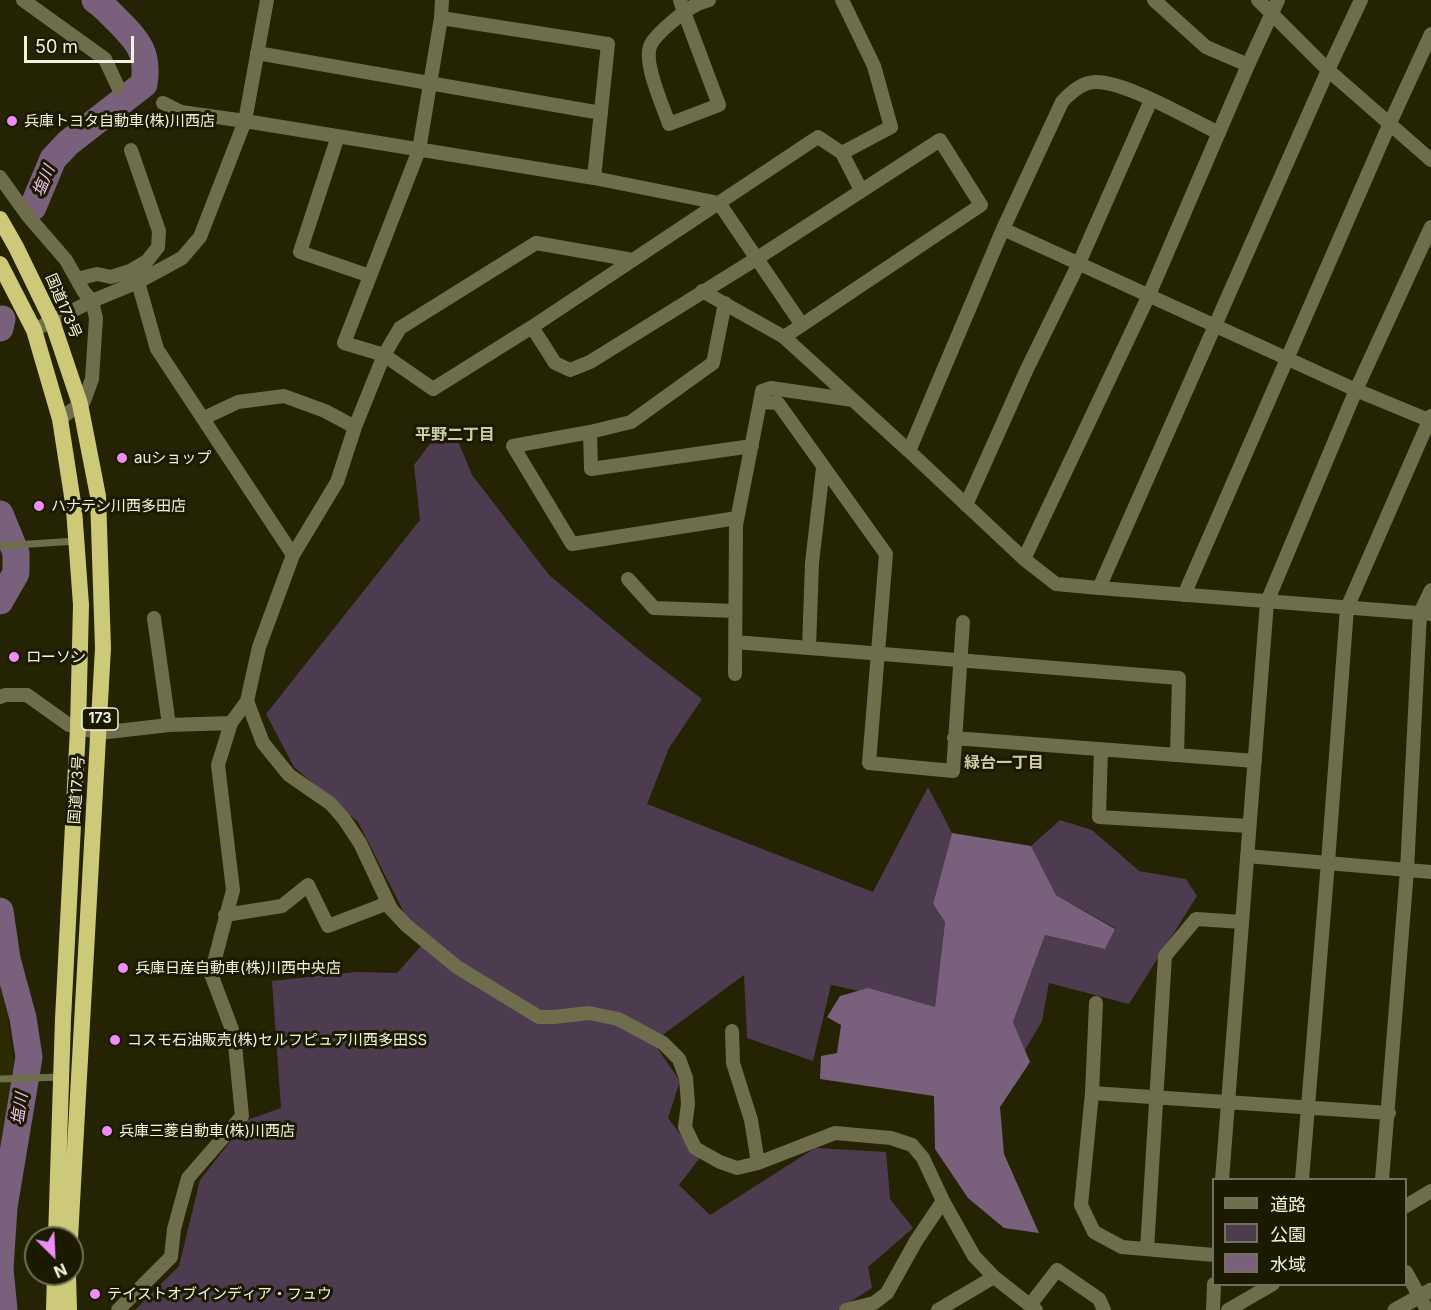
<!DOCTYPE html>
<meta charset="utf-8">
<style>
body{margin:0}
#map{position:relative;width:1431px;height:1310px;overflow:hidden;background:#242303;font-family:Inter,"Noto Sans JP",sans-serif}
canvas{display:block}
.legend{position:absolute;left:1212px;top:1178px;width:195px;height:108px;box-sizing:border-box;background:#1b1a00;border:2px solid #71705a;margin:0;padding:8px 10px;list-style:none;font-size:18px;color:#f2f2e0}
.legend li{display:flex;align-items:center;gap:12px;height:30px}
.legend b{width:30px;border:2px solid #71705a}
.north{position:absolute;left:24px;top:1226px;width:60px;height:60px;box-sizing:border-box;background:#1b1a00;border:2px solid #71705a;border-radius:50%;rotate:156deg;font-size:16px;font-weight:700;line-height:24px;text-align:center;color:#f2f2e0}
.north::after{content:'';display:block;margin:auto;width:21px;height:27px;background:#ee8cf8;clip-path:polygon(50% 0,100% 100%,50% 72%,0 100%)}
.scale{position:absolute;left:24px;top:36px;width:110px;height:27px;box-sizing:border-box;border:3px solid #f2f2e0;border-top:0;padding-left:8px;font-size:18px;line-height:21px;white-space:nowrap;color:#f2f2e0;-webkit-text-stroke:4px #1b1a00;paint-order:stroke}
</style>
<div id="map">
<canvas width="1431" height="1310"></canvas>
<ul class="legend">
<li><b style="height:8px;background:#6e6e4c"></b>道路</li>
<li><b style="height:16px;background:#4d3c4f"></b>公園</li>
<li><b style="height:16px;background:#79607c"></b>水域</li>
</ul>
<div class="north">N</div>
<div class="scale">50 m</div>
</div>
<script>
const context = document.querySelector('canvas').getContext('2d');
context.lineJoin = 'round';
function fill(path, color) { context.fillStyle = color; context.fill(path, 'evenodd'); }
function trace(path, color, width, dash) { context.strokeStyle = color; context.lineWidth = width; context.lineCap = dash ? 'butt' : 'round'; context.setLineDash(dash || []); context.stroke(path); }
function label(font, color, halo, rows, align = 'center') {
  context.font = font + ' Inter,"Noto Sans JP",sans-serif'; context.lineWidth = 6; context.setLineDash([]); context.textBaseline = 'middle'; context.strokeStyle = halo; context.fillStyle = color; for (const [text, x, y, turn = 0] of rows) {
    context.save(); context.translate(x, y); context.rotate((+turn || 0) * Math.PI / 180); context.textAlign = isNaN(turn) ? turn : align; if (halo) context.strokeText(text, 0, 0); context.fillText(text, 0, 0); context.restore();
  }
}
fill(new Path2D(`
 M 0,970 L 14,1062 L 12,1092 L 0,1168 Z`), '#2c2a00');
fill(new Path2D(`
 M 436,436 L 458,441 L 472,475 L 549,575 L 647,657 L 702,699 L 669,748 L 647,804 L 873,892 L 928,787 L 952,833 L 933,904 L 945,922 L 935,1007 L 831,985 L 813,1061 L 747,1038 L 744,975 L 653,1042 L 680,1081 L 668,1118 L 699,1159 L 679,1185 L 710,1215 L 815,1148 L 886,1152 L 890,1199 L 913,1228 L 868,1267 L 872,1288 L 837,1310 L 135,1310 L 179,1266 L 200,1180 L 247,1120 L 281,1108 L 272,981 L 356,972 L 397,973 L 421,946 L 358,822 L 294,767 L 266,714 L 420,520 L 414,465 Z
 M 1060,820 L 1092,830 L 1139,871 L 1186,879 L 1197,896 L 1129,1004 L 1049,983 L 1042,1021 L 1025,1050 L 1013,1022 L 1045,935 L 1105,949 L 1115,928 L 1056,895 L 1031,846 Z`), '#4d3c4f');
fill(new Path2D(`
 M 952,833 L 1031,846 L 1056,895 L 1115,929 L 1105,949 L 1045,935 L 1013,1022 L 1030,1062 L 1000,1107 L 1004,1154 L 1039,1233 L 1004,1228 L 968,1198 L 935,1149 L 934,1096 L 820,1079 L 821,1056 L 837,1053 L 841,1025 L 827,1017 L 840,996 L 868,988 L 935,1007 L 945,922 L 933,904 Z`), '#79607c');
trace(new Path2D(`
 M 33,207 L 53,159 L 68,143 L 144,84 C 149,53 138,41 117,20 C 110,13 103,5 95,0
 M 0,328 L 2,319
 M 0,514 L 16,553 L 16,573 L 0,601
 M 0,911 L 7,959 L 23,1018 L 29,1057 L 4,1207 L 0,1269 L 4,1310`), '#79607c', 27);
trace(new Path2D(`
 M 0,546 L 76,541
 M 0,1079 L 61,1077`), '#6e6e4c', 7);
trace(new Path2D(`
 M 23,0 L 105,59 L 118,87
 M 680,0 L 684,12 L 719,105 L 669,124 C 663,106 642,61 651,44 C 656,35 666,27 673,21 C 685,11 694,4 709,0
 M 842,0 L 874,66 L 891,127 L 842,153
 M 1154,0 L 1206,47 L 1248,65
 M 1258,0 L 1328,70 L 1431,160
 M 1361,0 L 1328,70 L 1099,588 L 1431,614
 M 441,18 L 442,0
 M 257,53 L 601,113
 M 163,103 L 181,112 L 245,121 L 267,0
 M 338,136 L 300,252 L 370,276
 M 0,177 L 28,216 L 66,260 L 84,292 L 92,301 L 96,318 L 92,379 L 84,401 L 60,419
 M 1003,229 L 1062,102 C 1071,92 1082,82 1096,82 C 1127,82 1189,119 1219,133
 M 77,279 L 97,274 L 111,277 L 130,271 L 147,261 L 158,247 L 159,231 L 131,150
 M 138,282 L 157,349 L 293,555
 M 702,291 L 784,337 L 909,451
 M 725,303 L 713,363 L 631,422 L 590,432 L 513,446 L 572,544 L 737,518
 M 532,327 L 433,389 L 384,355 L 344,343 L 419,150 L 441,18 L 608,44 L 594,178 L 719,203 L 802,325
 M 34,330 L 92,301 L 138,282 L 182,258 L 200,237 L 245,121 L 594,178
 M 784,337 L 981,205 L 940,140 L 756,259 L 590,362 L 570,370 L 555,363 L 532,327 L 818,137 L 842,153 L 861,190
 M 760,402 L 762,391 L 771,388 L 853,400
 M 204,418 L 238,402 L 284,396 L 325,411 L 355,427
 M 590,432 L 591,469 L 752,446
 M 966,505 L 1027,369 L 1079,263 L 1151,100
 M 1024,559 L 909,451 L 1003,229 L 1356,390 L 1431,421
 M 628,579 L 654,608 L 735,611
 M 1099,588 L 1056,584 L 1024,559 L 1149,295 L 1248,65 L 1278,0
 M 1184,595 L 1390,123 L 1431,34
 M 154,618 L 169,725
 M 735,642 L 1179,678 L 1177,755
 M 809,648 L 812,563 L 823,468
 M 735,674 L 736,525 L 760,402 L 778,403 L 886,554 L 869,763 L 953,771 L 963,622
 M 0,697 L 5,695 L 27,695 L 69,725 L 99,733 L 169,725 L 231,723
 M 247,701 L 263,743 L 289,775 L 331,804 L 344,819 L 360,843 L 391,909 L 406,925 L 457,967 L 539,1017 L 554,1017 L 589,1013 L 618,1019 L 663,1043 L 679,1059 L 686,1078 L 688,1104 L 685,1127 L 695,1148 L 720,1162 L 737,1168 L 758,1163
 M 954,738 L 1255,761
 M 1101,749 L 1099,817 L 1249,826
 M 1247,856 L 1431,872
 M 225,915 L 282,906 L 308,885 L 328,926 L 388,903
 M 732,1031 L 733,1063 L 751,1120 L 758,1163 L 835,1133 L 891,1138 L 912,1145 L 923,1158 L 943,1201 L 974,1256 L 994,1277
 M 1092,1093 L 1096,1003
 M 1222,1180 L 1267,602 L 1356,390 L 1431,227
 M 1302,1180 L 1328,862 L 1347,608 L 1431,416
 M 1382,1180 L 1407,870 L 1420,613 L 1431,590
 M 1406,1206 L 1431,1191
 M 1147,1249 L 1165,956 L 1196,919 L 1242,922
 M 1214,1255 L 1122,1247 L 1094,1232 L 1081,1205 L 1092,1093 L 1389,1113
 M 1406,1272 L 1427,1310
 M 1030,1305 L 1057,1270 L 1099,1299 L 1104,1310
 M 118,1310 L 171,1257 L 174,1229 L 188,1178 L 242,1116 L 234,1035 L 211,974 L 233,890 L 218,765 L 231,723 L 247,701 L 259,647 L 293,555 L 337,482 L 355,427 L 384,355 L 400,328 L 536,243 L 633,260
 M 846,1310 L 874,1303 L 887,1293 L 916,1241 L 943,1201
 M 938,1310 L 994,1277 L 1036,1310
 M 1213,1310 L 1214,1284
 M 1228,1310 L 1273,1284`), '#6e6e4c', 14);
trace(new Path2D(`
 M 1395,1310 L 1431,1290`), '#6e6e4c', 15);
trace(new Path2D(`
 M 0,219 L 16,247 L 52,321 L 80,404 L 98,496 L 103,648 L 70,1238
 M 0,264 L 34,330 L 60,419 L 74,509 L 81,605 L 78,728 L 63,1019 L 56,1238
 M 68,1274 L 69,1310
 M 54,1310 L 55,1274`), '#ccca78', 16);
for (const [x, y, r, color] of [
 [12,121,6,"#ee8cf8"],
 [122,458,6,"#ee8cf8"],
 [39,506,6,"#ee8cf8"],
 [14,657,6,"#ee8cf8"],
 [123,968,6,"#ee8cf8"],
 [115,1040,6,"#ee8cf8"],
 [107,1131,6,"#ee8cf8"],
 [95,1294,6,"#ee8cf8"]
]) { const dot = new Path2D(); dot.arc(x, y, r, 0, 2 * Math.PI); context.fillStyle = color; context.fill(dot); trace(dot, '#1b1a00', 2); }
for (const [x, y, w] of [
 [100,719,36]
]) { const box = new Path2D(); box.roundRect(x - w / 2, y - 11, w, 22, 4.5); context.fillStyle = '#1b1a00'; context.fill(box); trace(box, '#f2f2e0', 1.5); }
label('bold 14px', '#f2f2e0', null, [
 ["173",100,719]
]);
label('15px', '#f2f2e0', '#1b1a00', [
 ["兵庫トヨタ自動車(株)川西店",24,121],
 ["auショップ",134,458],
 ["ハナテン川西多田店",51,506],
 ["ローソン",26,657],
 ["兵庫日産自動車(株)川西中央店",135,968],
 ["コスモ石油販売(株)セルフピュア川西多田SS",127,1040],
 ["兵庫三菱自動車(株)川西店",119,1131],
 ["テイストオブインディア・フュウ",107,1294]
], 'left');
label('15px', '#f2f2e0', '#1b1a00', [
 ["国道173号",63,306,67],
 ["国道173号",77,790,-86]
]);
label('italic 16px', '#eec1f2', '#1b1a00', [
 ["塩川",44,181,-67],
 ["塩川",20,1109,-81]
]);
label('bold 16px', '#cfcea9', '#1b1a00', [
 ["平野二丁目",455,435],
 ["緑台一丁目",1004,763]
]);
</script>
